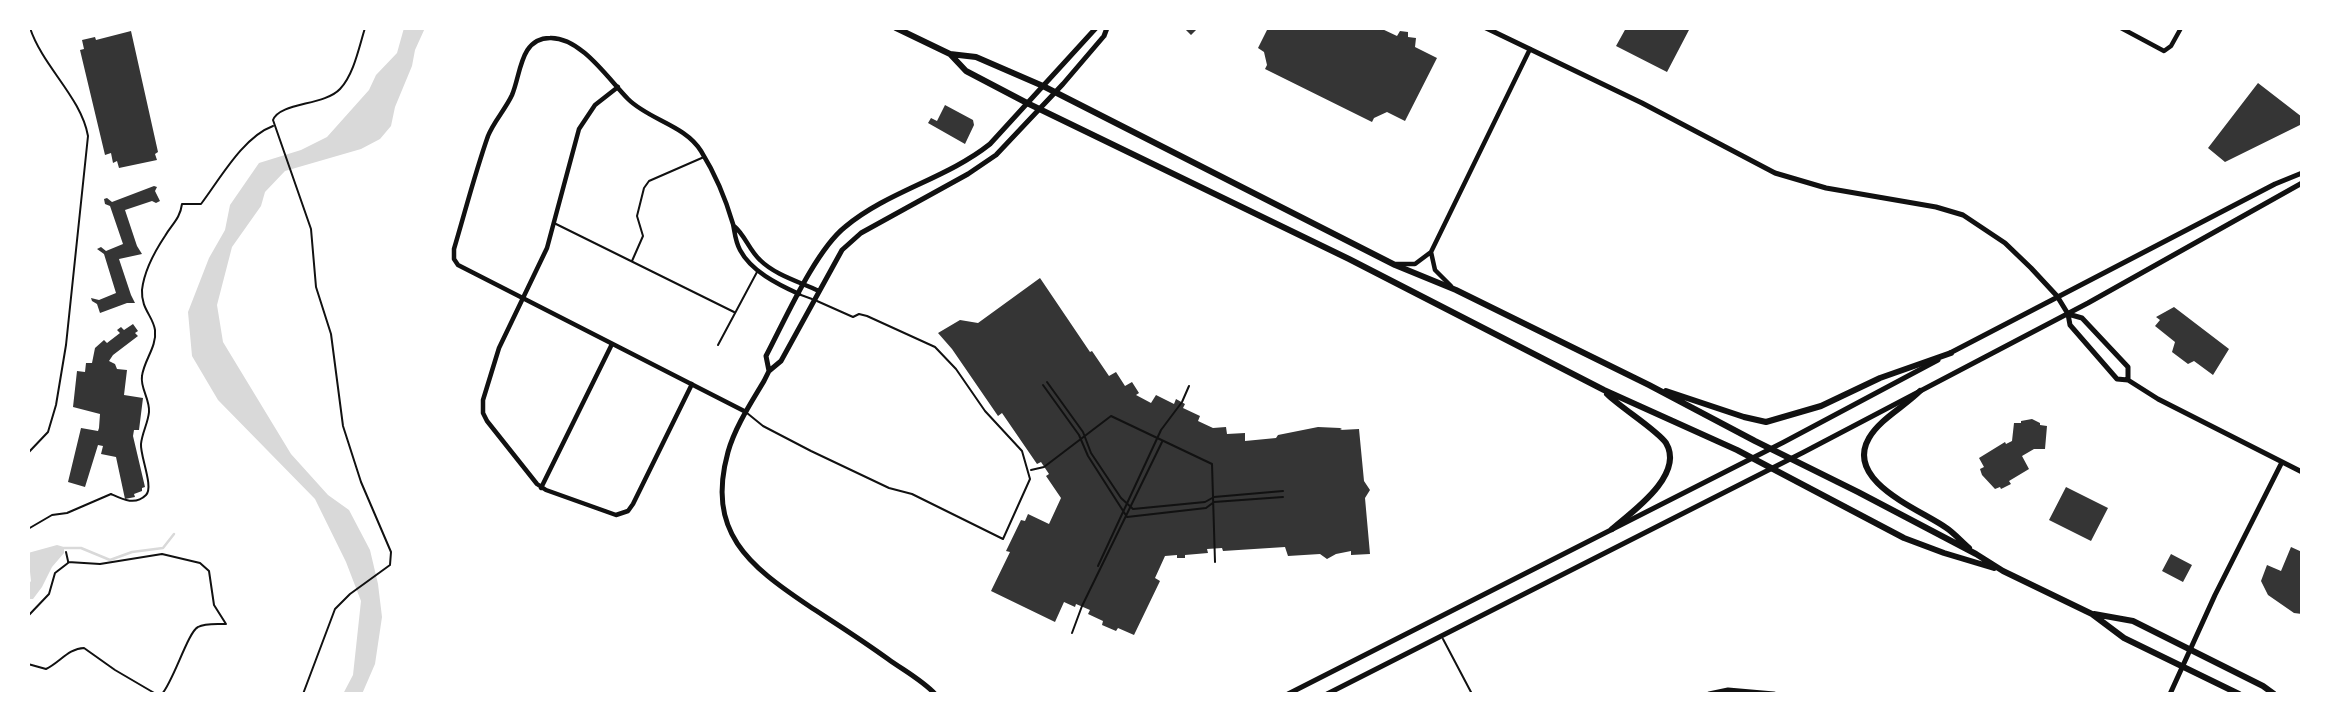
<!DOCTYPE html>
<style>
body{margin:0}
#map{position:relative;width:2330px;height:722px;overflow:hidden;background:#fff;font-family:Overpass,sans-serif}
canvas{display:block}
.frame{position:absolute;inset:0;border:30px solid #fff;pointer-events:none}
</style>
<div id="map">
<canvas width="2330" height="722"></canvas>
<div class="frame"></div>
</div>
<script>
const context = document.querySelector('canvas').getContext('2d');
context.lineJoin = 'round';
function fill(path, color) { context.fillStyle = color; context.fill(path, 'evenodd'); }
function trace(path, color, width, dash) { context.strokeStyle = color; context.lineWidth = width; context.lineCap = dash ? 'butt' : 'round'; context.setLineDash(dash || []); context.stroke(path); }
fill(new Path2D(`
 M 404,28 L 425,28 L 415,50 L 412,66 L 395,107 L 391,126 L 380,139 L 361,149 L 285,171 L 265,192 L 261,206 L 232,247 L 217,305 L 223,342 L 291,454 L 328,495 L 349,510 L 370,550 L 378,584 L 382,617 L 375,664 L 362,694 L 343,694 L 353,675 L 361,601 L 346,562 L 315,499 L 218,400 L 192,356 L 188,312 L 209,258 L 225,230 L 230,205 L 259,163 L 301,150 L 327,137 L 369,90 L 376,75 L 397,53 Z
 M 57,545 L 64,547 L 64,553 L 52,567 L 42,587 L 33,599 L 28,599 L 28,585 L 31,581 L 28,553 Z`), '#d9d9d9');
trace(new Path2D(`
 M 64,548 L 81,548 L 110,560 L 132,552 L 163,548 L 174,534`), '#d9d9d9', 2.5);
fill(new Path2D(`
 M 1184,28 L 1198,28 L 1191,35 Z
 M 1268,28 L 1380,28 L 1397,36 L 1400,31 L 1408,32 L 1408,37 L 1416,38 L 1415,47 L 1437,58 L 1405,121 L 1387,112 L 1374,118 L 1372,122 L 1265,69 L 1267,65 L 1264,52 L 1258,48 Z
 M 1626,28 L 1690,28 L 1667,72 L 1616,46 Z
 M 131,31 L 158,152 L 155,154 L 157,160 L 119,168 L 117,161 L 113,163 L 111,153 L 105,155 L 80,50 L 84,49 L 82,40 L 95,37 L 96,40 Z
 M 2258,83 L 2302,117 L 2300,125 L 2225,162 L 2208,148 Z
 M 945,105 L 973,120 L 974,125 L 965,144 L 928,123 L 931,118 L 937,121 Z
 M 154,186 L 157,187 L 155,191 L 160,201 L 156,203 L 152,201 L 125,210 L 137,246 L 142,254 L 119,259 L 131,295 L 135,303 L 127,303 L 100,313 L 97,304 L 92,301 L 91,298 L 99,300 L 116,293 L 104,254 L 97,249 L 101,247 L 106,251 L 123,244 L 110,206 L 105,204 L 104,199 L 107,198 L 112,202 Z
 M 1040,278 L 1090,352 L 1092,351 L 1109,376 L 1116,372 L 1125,386 L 1132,382 L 1139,393 L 1136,395 L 1151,403 L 1156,395 L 1174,404 L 1176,399 L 1185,404 L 1183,408 L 1200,416 L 1198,421 L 1213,428 L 1226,427 L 1227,434 L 1245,433 L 1245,441 L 1276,438 L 1278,435 L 1318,427 L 1340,428 L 1342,429 L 1340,430 L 1359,429 L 1364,481 L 1370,490 L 1365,498 L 1370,554 L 1351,555 L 1351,551 L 1336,554 L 1327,559 L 1320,554 L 1288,556 L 1285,547 L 1223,551 L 1222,548 L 1207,549 L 1208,553 L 1185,555 L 1185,558 L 1177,558 L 1177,555 L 1165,556 L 1155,578 L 1160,581 L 1134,635 L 1118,628 L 1116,631 L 1102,625 L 1103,621 L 1088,614 L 1090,610 L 1076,604 L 1075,607 L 1064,602 L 1055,622 L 991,591 L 1010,552 L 1006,551 L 1021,520 L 1025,521 L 1028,514 L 1049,524 L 1061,498 L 1046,476 L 1049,474 L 1041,462 L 1037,464 L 1002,413 L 998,416 L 952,349 L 938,333 L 960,320 L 978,323 Z
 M 2174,307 L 2229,349 L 2213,375 L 2194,361 L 2188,364 L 2172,352 L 2175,342 L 2155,326 L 2160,320 L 2156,317 Z
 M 133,324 L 138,331 L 135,333 L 138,336 L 113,355 L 109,361 L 115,364 L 117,369 L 127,370 L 124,395 L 143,398 L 139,430 L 134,430 L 133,436 L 145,487 L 142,488 L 142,491 L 134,494 L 135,497 L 125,499 L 116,457 L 101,454 L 103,446 L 98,445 L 85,487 L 68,482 L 81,428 L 98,431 L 99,428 L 100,414 L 73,407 L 77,371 L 85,372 L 86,363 L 92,363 L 95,348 L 104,340 L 107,343 L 120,333 L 117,330 L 121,327 L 124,330 Z
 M 2032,419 L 2040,423 L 2040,425 L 2047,426 L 2045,449 L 2034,449 L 2022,456 L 2029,469 L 2009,481 L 2011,484 L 2001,489 L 2000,487 L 1995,489 L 1982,475 L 1980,469 L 1984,467 L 1979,458 L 2005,442 L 2006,444 L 2012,441 L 2014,423 L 2021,423 L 2021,421 Z
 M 2066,487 L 2108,508 L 2091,541 L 2049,520 Z
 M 2291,547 L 2302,552 L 2302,614 L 2294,613 L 2268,595 L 2261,581 L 2267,565 L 2281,571 Z
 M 2171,554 L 2192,565 L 2183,582 L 2162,571 Z`), '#353535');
trace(new Path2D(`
 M 1047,382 L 1083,432 L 1091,453 L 1121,498 L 1133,509 L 1205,502 L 1214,497 L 1283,491
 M 1043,385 L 1079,435 L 1088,456 L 1127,517 L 1206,508 L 1214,502 L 1283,497
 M 1031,470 L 1044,467 L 1111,416 L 1212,464 L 1215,562
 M 28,529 L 52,515 L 67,513 L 111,494 C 122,499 135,506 146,495 C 154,487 140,456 141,444 C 142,433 148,423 149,412 C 150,399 140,388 142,376 C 144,360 157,347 155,330 C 153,316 141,309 142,290 C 144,272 155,251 165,236 C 172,224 180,219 182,204 L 201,204 C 220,179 243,137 273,126
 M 66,552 L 68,561
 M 68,562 L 100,564 L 162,554 L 200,563 L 209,571 L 214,605 L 226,624
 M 1098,566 L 1161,430 L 1182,402 L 1189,386
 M 28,616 L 49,594 L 55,573 L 68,563
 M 1072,633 L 1082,606 L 1162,442
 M 28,664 L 46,669 C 59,663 69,648 84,648 L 115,670 L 156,694
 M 162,694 C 174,680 188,632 198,627 C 205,623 216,624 225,624
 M 303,694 L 335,609 L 350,594 L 390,565 L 391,552 L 361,482 L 343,426 L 331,334 L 316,287 L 311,229 L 273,120 C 280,102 324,106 340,89 C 354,74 359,47 365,28`), '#111', 2);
trace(new Path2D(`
 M 554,223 L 734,312
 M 632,261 L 643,236 L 637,216 L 644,188 L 649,181 L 704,157
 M 801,295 L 812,299
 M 718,345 L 757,272
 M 747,413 L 763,426 L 811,451 L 889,488 L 912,494 L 1003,539 L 1030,479 L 1022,451 L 985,411 L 956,369 L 935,347 L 867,316 L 859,314 L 853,317 L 817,301
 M 28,453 L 48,432 L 56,405 L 66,345 L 88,136 C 81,97 43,67 30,28
 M 1443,639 L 1472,694`), '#111', 2);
trace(new Path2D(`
 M 2121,28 L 2164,51 L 2171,46 L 2181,28
 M 618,87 L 595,105 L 579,129 L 547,248 L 499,348 L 483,400 L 483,413 L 487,421 L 537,484 L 546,490 L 616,515 L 628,511 L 633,504 L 692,384
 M 734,226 C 745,235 749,250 760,260 C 775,275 800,282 819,291
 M 1431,252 L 1435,270 L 1451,286
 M 1396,264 L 1415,264 L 1431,252 L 1530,49
 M 746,412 L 458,265 L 454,259 L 454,249 C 465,212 475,173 488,136 C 494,121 505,110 512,95 C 521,74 520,38 550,38 C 581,37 609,80 628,99 C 649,120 685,125 701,151 C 714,172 726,200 733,224 C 735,233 735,241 740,250 C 751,271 777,284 799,294
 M 541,488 L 612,344`), '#111', 4.5);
trace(new Path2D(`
 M 1486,28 L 1642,103 L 1775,173 L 1826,188 L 1936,207 L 1963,215 L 2005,243 L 2031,268 L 2057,296 L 2068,314 L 2070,325 L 2117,379 L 2128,380 L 2158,399 L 2302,472
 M 2068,314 L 2082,318 L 2128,367 L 2128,380
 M 769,371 L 766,356 C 785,320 815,251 845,227 C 888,191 946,179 990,144 L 1096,28
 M 935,694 C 922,680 903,670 888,659 C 862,640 835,623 809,606 C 748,565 706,532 728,452 C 735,427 751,403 764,381 L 769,371 L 781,361 L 842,250 L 861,233 L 968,174 L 996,155 L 1063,84 L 1104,36 L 1107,28
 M 1709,694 L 1728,690 L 1774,694
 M 2170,694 L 2215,595 L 2282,462`), '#111', 5);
trace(new Path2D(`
 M 1950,353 L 2275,184 L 2302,173
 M 1288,694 L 1784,442 L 1938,360
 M 1327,694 L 1804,452 L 2088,303 L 2302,183`), '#111', 5);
trace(new Path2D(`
 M 896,28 L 950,54 L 976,57 L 1043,86 L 1395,265 L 1456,290 L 1649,385 L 1755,441 L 1858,492 L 1976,554 L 2003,571 L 2092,614 L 2124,638 L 2239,694
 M 950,54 L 966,71 L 1027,103 L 1349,259 L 1604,390 L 1737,450 L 1904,538 L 1944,553 L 1994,568
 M 1666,391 L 1744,417 L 1766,422 L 1821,406 L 1880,378 L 1951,353
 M 1920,391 C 1904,407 1880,419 1869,438 C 1844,481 1919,509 1945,527 C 1953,532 1961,541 1969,548
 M 1607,394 C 1621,408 1657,430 1666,443 C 1685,475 1632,512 1612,529
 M 2094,614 L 2133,621 L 2263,686 L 2274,694`), '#111', 6);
</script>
